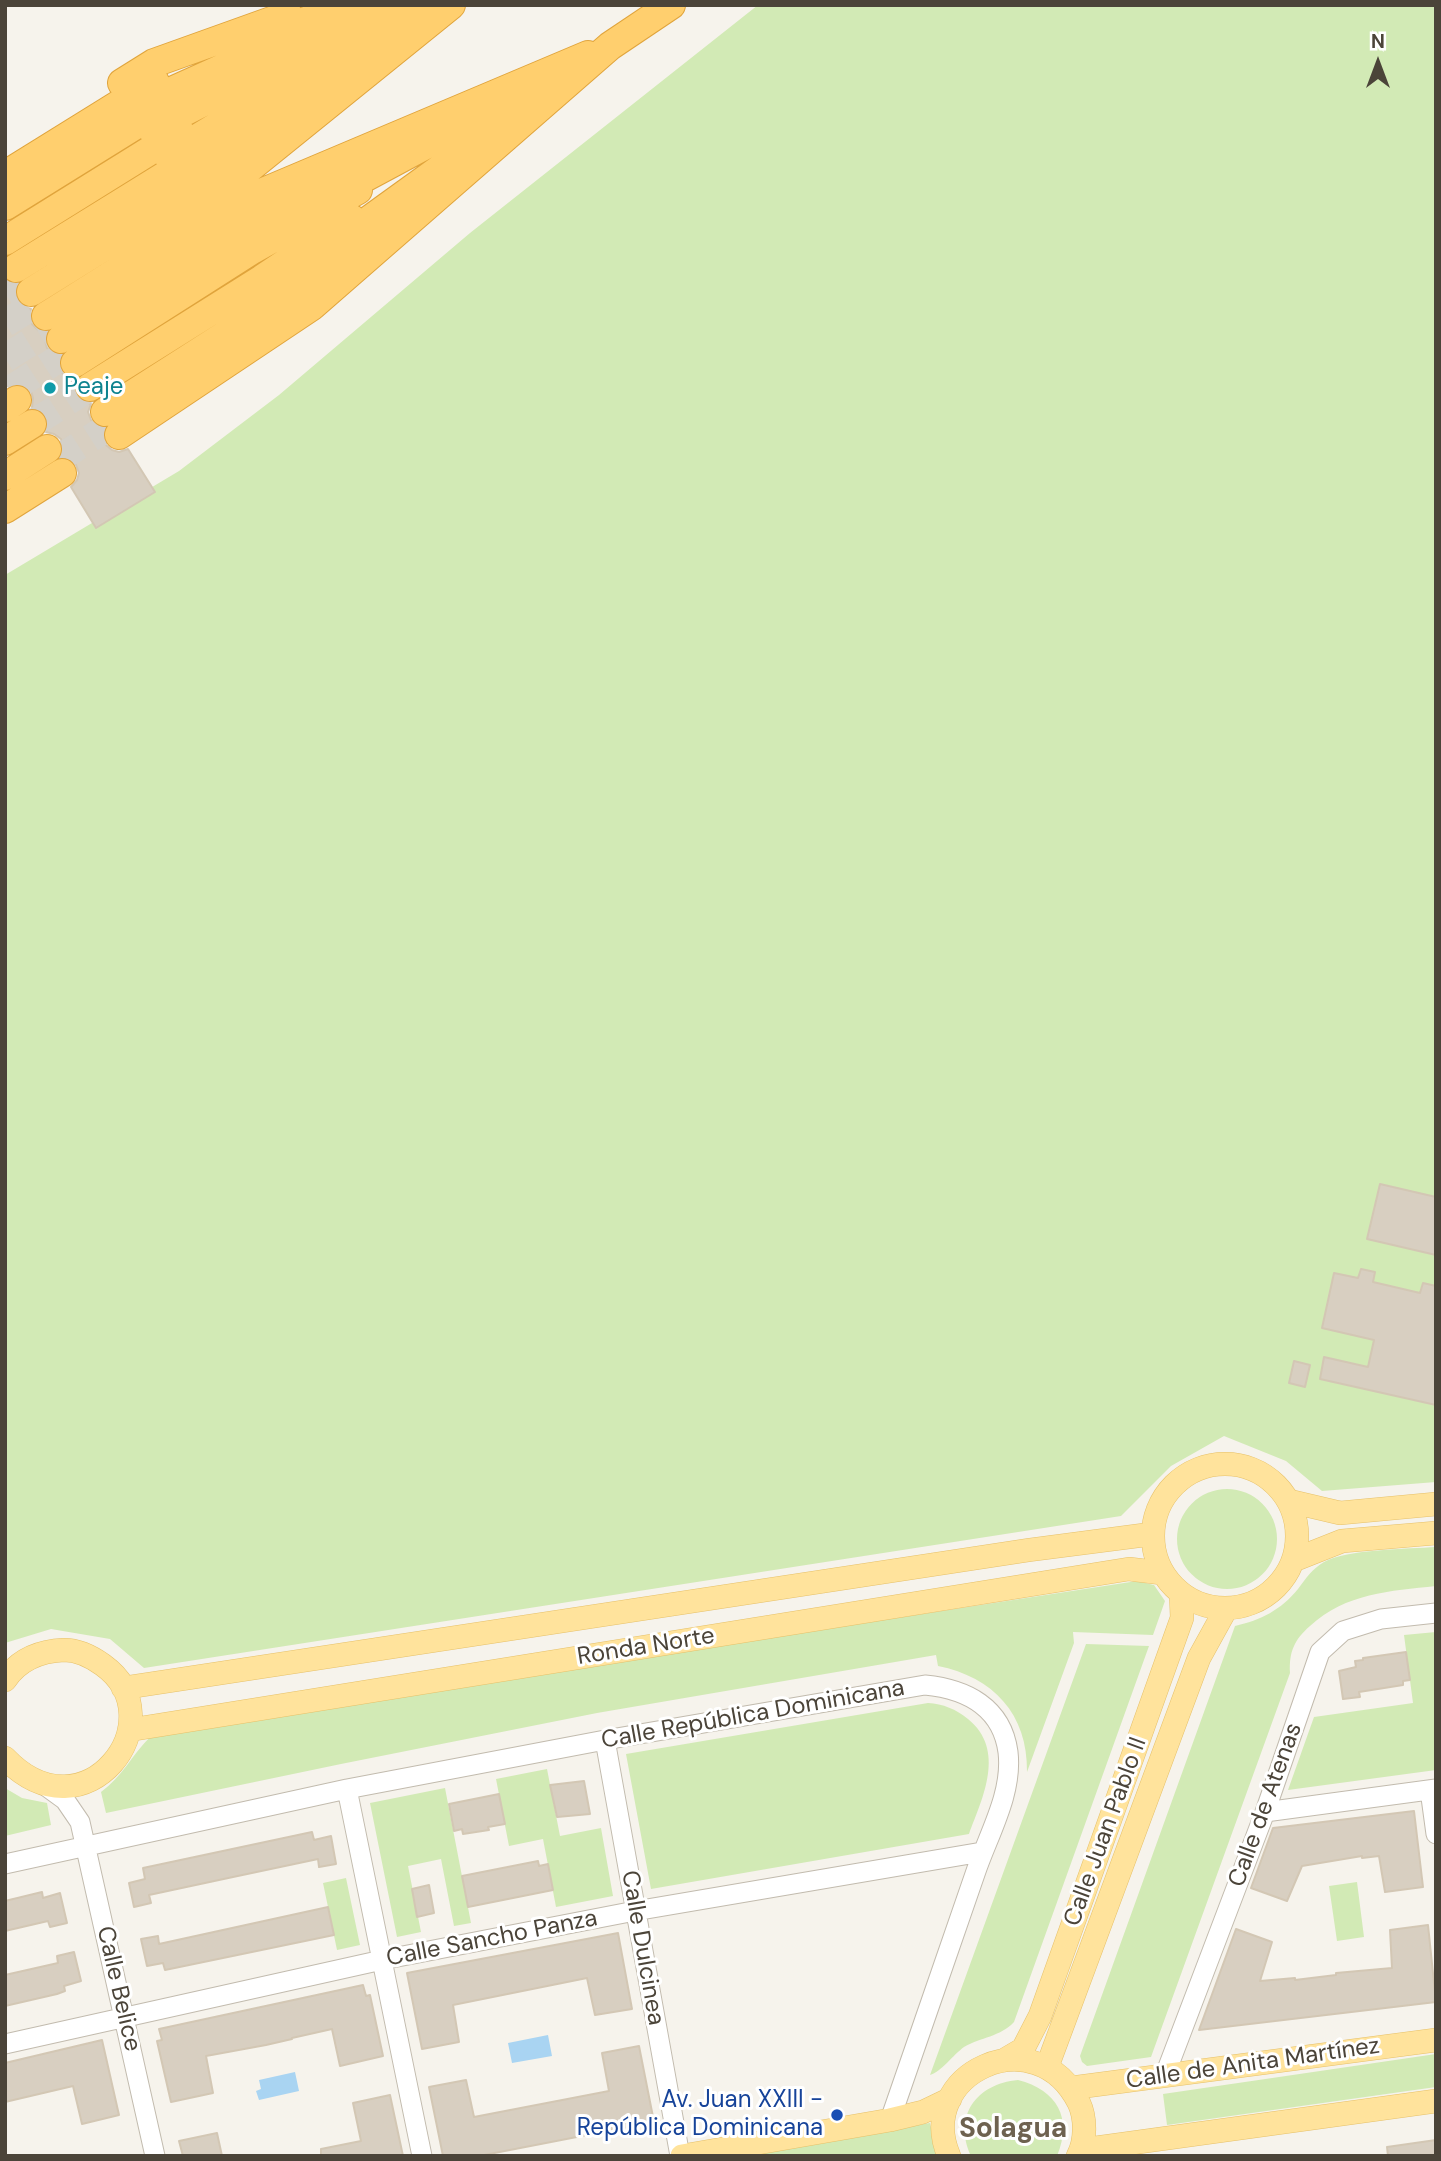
<!DOCTYPE html>
<meta charset="utf-8">
<style>
body{margin:0}
#map{position:relative;width:1441px;height:2161px;overflow:hidden;background:#f6f3ec;font-family:"DM Sans",sans-serif}
canvas{display:block}
.frame{position:absolute;inset:0;border:7px solid #4b4439;pointer-events:none}
.north{position:absolute;left:1343px;top:28px;width:70px;height:70px;-webkit-text-stroke:5px #fff;paint-order:stroke;rotate:0deg;font-size:19px;font-weight:700;line-height:28px;text-align:center;color:#4b4439}
.north::after{content:'';display:block;margin:auto;width:24px;height:32px;background:#4b4439;clip-path:polygon(50% 0,100% 100%,50% 72%,0 100%)}
</style>
<div id="map">
<canvas width="1441" height="2161"></canvas>
<div class="frame"></div>
<div class="north">N</div>
</div>
<script>
const context = document.querySelector('canvas').getContext('2d');
context.lineJoin = 'round';
function fill(path, color) { context.fillStyle = color; context.fill(path, 'evenodd'); }
function trace(path, color, width, dash) { context.strokeStyle = color; context.lineWidth = width; context.lineCap = dash ? 'butt' : 'round'; context.setLineDash(dash || []); context.stroke(path); }
function label(font, color, halo, rows, align = 'center') {
  context.font = font + ' "DM Sans",sans-serif'; context.lineWidth = 6; context.setLineDash([]); context.textBaseline = 'middle'; context.strokeStyle = halo; context.fillStyle = color; for (const [text, x, y, turn = 0] of rows) {
    context.save(); context.translate(x, y); context.rotate((+turn || 0) * Math.PI / 180); context.textAlign = isNaN(turn) ? turn : align; if (halo) context.strokeText(text, 0, 0); context.fillText(text, 0, 0); context.restore();
  }
}
fill(new Path2D(`
 M 758,5 L 1436,5 L 1436,1482 L 1322,1491 L 1286,1461 L 1224,1436 L 1171,1466 L 1121,1516 L 144,1668 L 110,1639 L 51,1629 L 5,1643 L 5,575 L 179,471 L 279,395 L 470,233 Z
 M1177 1539a50 50 0 1 1 100 0a50 50 0 1 1-100 0Z
 M 1436,1547 L 1436,1586 C 1390,1591 1346,1593 1310,1626 C 1294,1640 1289,1652 1290,1673 L 1151,2057 L 1087,2066 L 1082,2062 L 1080,2056 L 1235,1626 C 1261,1620 1281,1610 1298,1589 C 1306,1578 1312,1569 1324,1562 C 1347,1549 1408,1549 1436,1547 Z
 M 1137,1581 L 1154,1585 L 1165,1601 L 1153,1635 L 1073,1632 L 1074,1643 L 1027,1772 C 1028,1714 993,1677 938,1666 L 936,1655 L 597,1713 L 341,1764 L 106,1813 L 101,1792 C 122,1777 132,1755 150,1737 L 329,1705 Z
 M 1436,1632 L 1436,1770 L 1288,1790 L 1314,1717 L 1413,1703 L 1404,1635 Z
 M 1086,1644 L 1149,1646 L 1014,2022 C 1000,2037 981,2037 964,2047 C 953,2055 941,2072 930,2075 Z
 M 928,1703 C 943,1704 956,1709 968,1719 C 1006,1750 983,1797 969,1834 L 651,1889 L 626,1754 Z
 M 547,1769 L 560,1836 L 601,1828 L 613,1896 L 556,1907 L 543,1839 L 509,1846 L 496,1779 Z
 M 5,1788 L 22,1798 L 47,1803 L 51,1825 L 5,1836 Z
 M 445,1788 L 471,1923 L 454,1926 L 441,1859 L 408,1866 L 421,1932 L 397,1937 L 370,1803 Z
 M 346,1878 L 360,1945 L 337,1950 L 323,1883 Z
 M 1357,1882 L 1364,1937 L 1337,1941 L 1329,1886 Z
 M 1436,2054 L 1436,2087 L 1167,2125 L 1163,2094 Z
 M 1018,2080 C 1057,2090 1073,2118 1057,2156 L 971,2156 C 953,2116 976,2084 1018,2080 Z
 M 930,2123 L 937,2156 L 738,2156 Z`), '#d2eab5');
fill(new Path2D(`
 M 548,2035 L 552,2056 L 512,2063 L 508,2043 Z
 M 295,2072 L 299,2091 L 259,2100 L 256,2091 L 261,2089 L 259,2080 Z`), '#a9d4f2');
const building = new Path2D(`
 M 5,280 L 16,285 L 14,293 L 17,301 L 24,307 L 31,309 L 29,316 L 32,324 L 38,330 L 46,333 L 45,340 L 47,348 L 53,353 L 60,355 L 59,364 L 61,372 L 67,377 L 75,380 L 74,388 L 76,396 L 83,402 L 91,404 L 88,412 L 91,420 L 97,426 L 104,428 L 103,437 L 106,445 L 112,450 L 119,452 L 128,449 L 155,492 L 96,528 L 71,487 L 77,480 L 79,473 L 76,465 L 70,459 L 62,456 L 63,448 L 61,439 L 54,434 L 46,432 L 49,424 L 46,416 L 40,410 L 32,407 L 33,398 L 31,391 L 25,385 L 17,383 L 8,386 L 5,381 Z
 M 1380,1184 L 1436,1197 L 1436,1255 L 1367,1239 Z
 M 1361,1269 L 1375,1272 L 1373,1282 L 1420,1293 L 1423,1283 L 1436,1286 L 1436,1405 L 1320,1379 L 1324,1357 L 1368,1367 L 1374,1340 L 1322,1328 L 1334,1273 L 1358,1278 Z
 M 1294,1361 L 1310,1365 L 1305,1387 L 1289,1383 Z
 M 1406,1652 L 1410,1680 L 1403,1681 L 1403,1685 L 1359,1692 L 1360,1697 L 1343,1699 L 1339,1671 L 1356,1667 L 1355,1661 L 1363,1660 L 1363,1658 Z
 M 584,1781 L 590,1814 L 557,1817 L 550,1785 Z
 M 499,1794 L 505,1824 L 488,1827 L 489,1830 L 463,1834 L 462,1829 L 454,1831 L 449,1804 Z
 M 1414,1811 L 1423,1887 L 1385,1892 L 1379,1856 L 1362,1858 L 1362,1856 L 1302,1866 L 1287,1901 L 1251,1888 L 1273,1828 Z
 M 312,1832 L 314,1840 L 331,1836 L 336,1864 L 319,1867 L 318,1859 L 233,1877 L 149,1895 L 151,1903 L 134,1907 L 129,1883 L 145,1879 L 143,1868 Z
 M 538,1861 L 539,1866 L 548,1864 L 553,1890 L 468,1907 L 462,1876 Z
 M 429,1885 L 434,1913 L 417,1917 L 412,1889 Z
 M 42,1892 L 43,1898 L 60,1893 L 67,1923 L 50,1927 L 48,1921 L 5,1931 L 5,1901 Z
 M 328,1907 L 334,1935 L 165,1970 L 163,1963 L 147,1966 L 141,1939 L 158,1936 L 159,1944 Z
 M 1428,1925 L 1436,2002 L 1199,2030 L 1236,1929 L 1272,1942 L 1260,1981 L 1295,1978 L 1295,1980 L 1336,1975 L 1336,1973 L 1392,1968 L 1390,1930 Z
 M 618,1933 L 632,2009 L 595,2015 L 587,1978 L 453,2005 L 459,2042 L 422,2049 L 407,1973 Z
 M 74,1952 L 81,1981 L 64,1986 L 65,1991 L 57,1994 L 5,2006 L 5,1975 L 58,1963 L 57,1956 Z
 M 363,1985 L 366,1996 L 370,1995 L 383,2056 L 340,2066 L 332,2029 L 292,2038 L 292,2039 L 266,2045 L 206,2056 L 213,2093 L 171,2102 L 157,2041 L 162,2040 L 159,2029 Z
 M 102,2040 L 119,2115 L 82,2124 L 73,2086 L 5,2102 L 5,2063 Z
 M 639,2046 L 654,2122 L 479,2156 L 443,2156 L 429,2087 L 466,2080 L 474,2117 L 609,2091 L 602,2053 Z
 M 390,2095 L 403,2156 L 321,2156 L 321,2149 L 361,2141 L 353,2103 Z
 M 217,2133 L 222,2156 L 183,2156 L 179,2141 Z
 M 1436,2140 L 1436,2156 L 1388,2156 L 1387,2147 Z`);
fill(building, '#d8cfc1');
trace(building, '#d3c7b4', 2);
trace(new Path2D(`
 M 5,258 L 9,255
 M 5,293 L 24,281
 M 5,323 L 38,303
 M 5,358 L 54,328
 M 10,390 L 69,352
 M 32,424 L 90,387
 M 55,461 L 113,424`), '#d4d0c8', 28, [28, 14]);
const minor = new Path2D(`
 M 605,1740 L 680,2156
 M 43,1784 L 65,1800 L 80,1822 L 155,2156
 M 347,1789 L 422,2156
 M 1430,1790 L 1436,1834
 M 1265,1812 L 1436,1789
 M 5,1864 L 347,1789 L 605,1740 L 925,1685 C 966,1689 1002,1707 1008,1752 C 1013,1794 988,1835 975,1874 C 947,1956 918,2038 890,2120
 M 5,2044 L 382,1960 L 635,1911 L 982,1852
 M 1165,2075 L 1265,1812 L 1320,1652 L 1343,1631 L 1381,1619 L 1436,1613`);
const major = new Path2D(`
 M1153 1536a72 72 0 1 1 144 0a72 72 0 1 1-144 0Z
 M 1289,1501 L 1340,1513 L 1436,1504
 M 1294,1560 L 1342,1541 L 1436,1533
 M 5,1680 C 19,1659 41,1651 64,1650 C 79,1650 92,1657 103,1665 C 178,1719 85,1842 5,1758
 M 123,1688 L 1029,1550 L 1152,1534
 M 129,1730 L 1129,1569 L 1162,1573
 M 1006,2059 L 1023,2049 L 1040,2016 L 1182,1618 L 1181,1593
 M 1047,2067 L 1199,1658 L 1226,1609
 M 1071,2088 L 1436,2040
 M 1081,2150 L 1436,2101
 M 682,2156 L 890,2120 L 923,2112 L 950,2099
 M 949,2156 C 914,2074 1036,2016 1079,2103 C 1086,2118 1086,2141 1078,2156`);
const highway = new Path2D(`
 M 271,35 L 346,5
 M 313,80 L 419,11
 M 122,83 L 154,63 L 288,15
 M 143,104 L 294,36
 M 153,131 L 178,115 L 392,5
 M 452,144 L 533,93
 M 168,156 L 325,61
 M 5,175 L 155,82
 M 184,182 L 334,77
 M 338,192 L 463,125
 M 5,206 L 166,106
 M 195,207 L 221,191 L 451,5
 M 5,241 L 180,132
 M 340,241 L 466,150
 M 16,268 L 197,156
 M 31,292 L 209,181
 M 46,316 L 202,218 L 588,55
 M 61,339 L 223,237 L 350,174
 M 75,363 L 252,250 L 358,190
 M 90,387 L 262,279 L 352,219
 M 5,408 L 17,400
 M 105,412 L 294,291 L 365,237
 M 119,435 L 312,306 L 610,46 L 671,5
 M 5,441 L 32,424
 M 5,476 L 47,449
 M 5,509 L 62,473`);
trace(minor, '#c2bbae', 21);
trace(major, '#e6c16a', 24);
trace(highway, '#e0a43c', 30);
trace(minor, '#fff', 19);
trace(major, '#ffe39c', 23);
trace(highway, '#ffcf6e', 28);
for (const [x, y, r, color] of [
 [50,388,7,"#0f9aa8"],
 [837,2115,7,"#1a4fb4"]
]) { const dot = new Path2D(); dot.arc(x, y, r, 0, 2 * Math.PI); context.fillStyle = color; context.fill(dot); trace(dot, '#fff', 2.5); }
label('24px', '#0d838f', '#fff', [
 ["Peaje",64,388]
], 'left');
label('24px', '#4b4439', '#fff', [
 ["Ronda Norte",646,1647,-9],
 ["Calle República Dominicana",753,1715,-10],
 ["Calle de Atenas",1266,1805,-70],
 ["Calle Juan Pablo II",1106,1832,-70],
 ["Calle Sancho Panza",492,1939,-11],
 ["Calle Dulcinea",642,1948,80],
 ["Calle Belice",118,1989,77],
 ["Calle de Anita Martínez",1253,2064,-8]
]);
label('24px', '#164399', '#fff', [
 ["Av. Juan XXIII -",823,2101],
 ["República Dominicana",823,2129]
], 'right');
label('bold 28px', '#6e6250', '#fff', [
 ["Solagua",1013,2130]
]);
</script>
